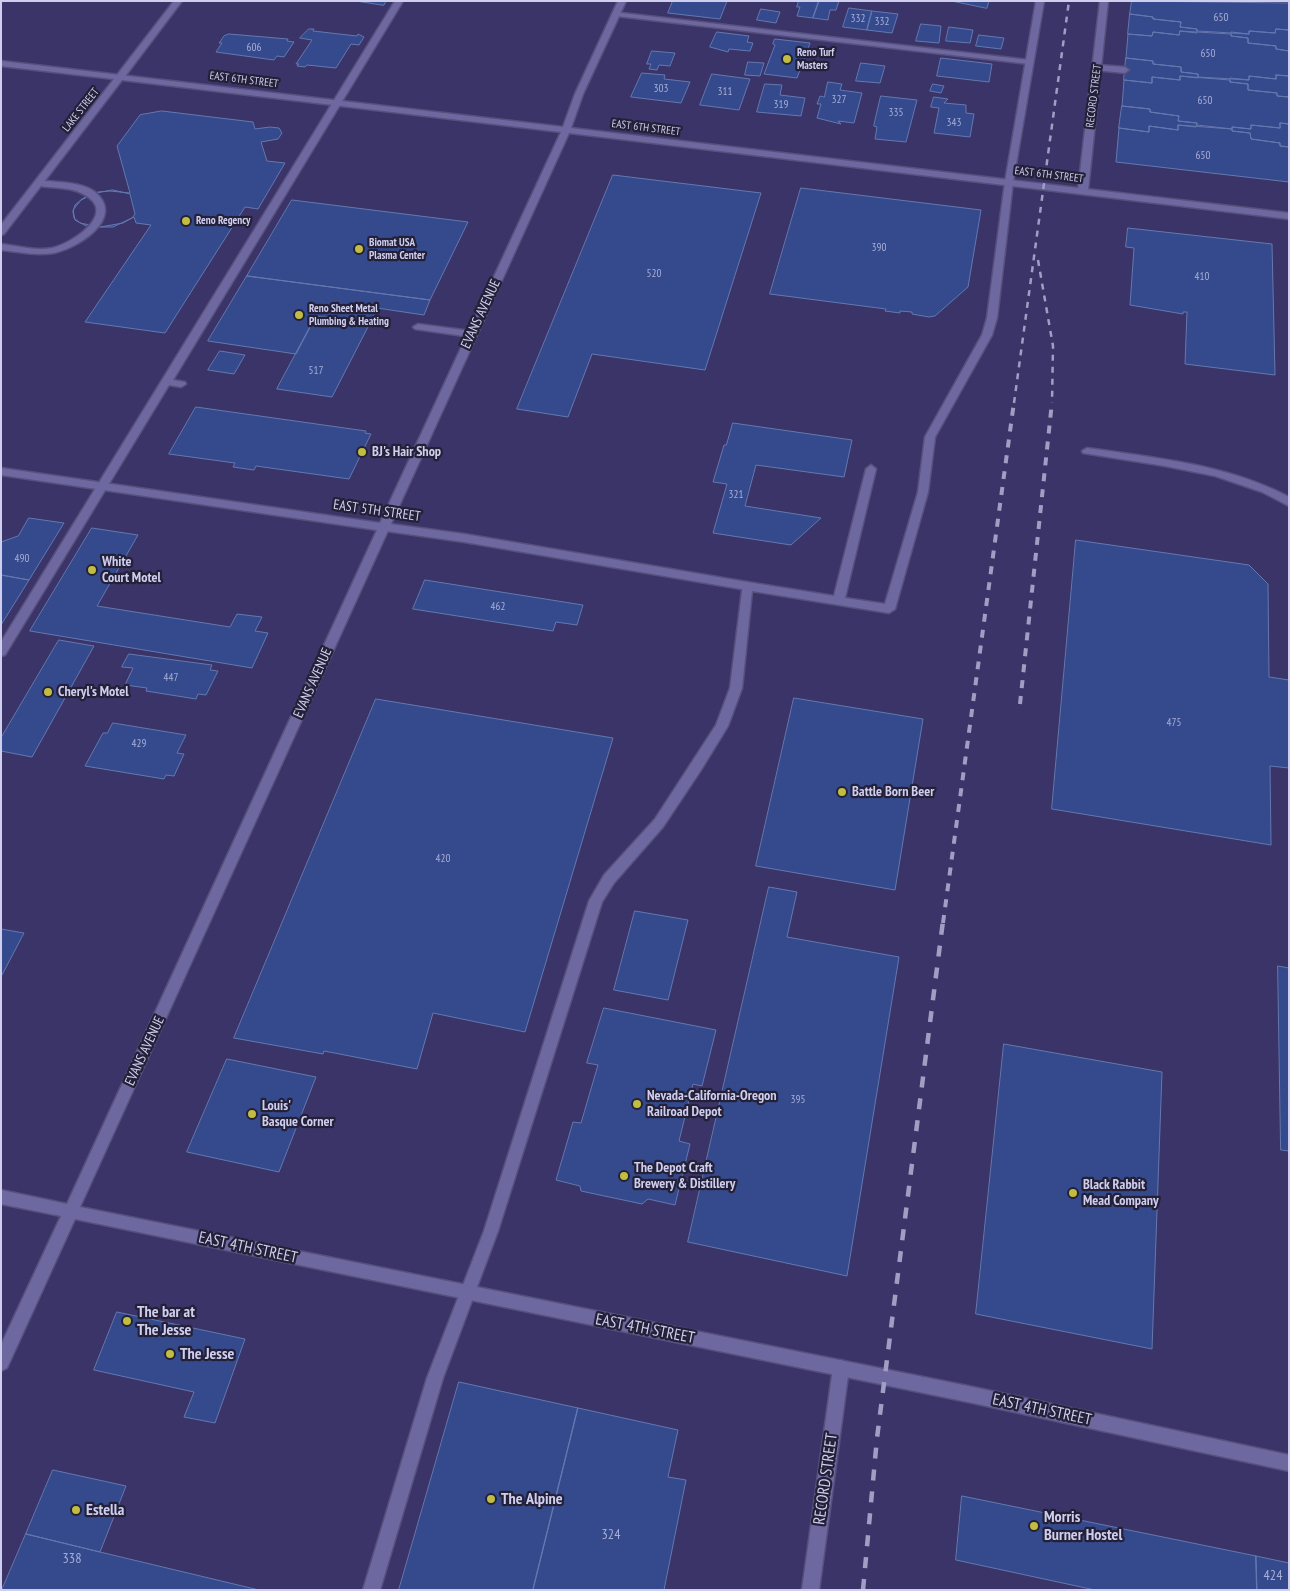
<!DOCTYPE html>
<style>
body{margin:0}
#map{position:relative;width:1290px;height:1591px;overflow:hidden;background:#3b3468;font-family:"PT Sans Narrow",sans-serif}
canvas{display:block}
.frame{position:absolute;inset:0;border:2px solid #cfceee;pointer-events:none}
</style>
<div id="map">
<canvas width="1290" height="1591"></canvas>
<div class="frame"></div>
</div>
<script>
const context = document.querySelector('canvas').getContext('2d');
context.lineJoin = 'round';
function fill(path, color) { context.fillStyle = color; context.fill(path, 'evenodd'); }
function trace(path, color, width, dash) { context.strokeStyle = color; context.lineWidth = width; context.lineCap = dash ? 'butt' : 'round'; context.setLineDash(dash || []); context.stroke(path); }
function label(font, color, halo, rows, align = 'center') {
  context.font = font + ' "PT Sans Narrow",sans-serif'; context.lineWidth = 4.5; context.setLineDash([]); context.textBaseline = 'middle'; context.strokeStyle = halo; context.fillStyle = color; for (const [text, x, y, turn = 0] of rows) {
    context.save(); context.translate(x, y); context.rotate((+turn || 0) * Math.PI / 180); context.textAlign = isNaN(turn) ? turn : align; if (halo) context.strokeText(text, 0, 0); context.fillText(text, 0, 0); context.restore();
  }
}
const building = new Path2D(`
 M 356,1 L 386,1 L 384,5 Z
 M 673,1 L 727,1 L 720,19 L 668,13 Z
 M 799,1 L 819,1 L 813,18 L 797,16 L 800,7 L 797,7 Z
 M 819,1 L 839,1 L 836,10 L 830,10 L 828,20 L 813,18 Z
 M 952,1 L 989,1 L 987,8 Z
 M 1132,1 L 1289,3 L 1289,30 L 1276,29 L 1275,33 L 1249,31 L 1249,34 L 1197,31 L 1197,29 L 1180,27 L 1181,22 L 1153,19 L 1153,17 L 1130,14 Z
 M 849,8 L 872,11 L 867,30 L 843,27 Z
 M 761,9 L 780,12 L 776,23 L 757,20 Z
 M 872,11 L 898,14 L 892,33 L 867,30 Z
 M 1130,14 L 1153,17 L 1153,19 L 1181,22 L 1180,27 L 1197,29 L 1197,33 L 1180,31 L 1179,35 L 1153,32 L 1152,36 L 1128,34 Z
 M 921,24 L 941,26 L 939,43 L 916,41 Z
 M 949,27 L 973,30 L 970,43 L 946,41 Z
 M 309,29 L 314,29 L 313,31 L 357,36 L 358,34 L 364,37 L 359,45 L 351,44 L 336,68 L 307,65 L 305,67 L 297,66 L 299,64 L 296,64 L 312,40 L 300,38 Z
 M 1276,29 L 1289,30 L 1289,51 L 1276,49 L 1276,46 L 1248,43 L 1248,38 L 1231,36 L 1231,32 L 1249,34 L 1249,31 L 1275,33 Z
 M 1180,31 L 1231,34 L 1231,36 L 1248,38 L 1248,43 L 1276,46 L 1276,49 L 1289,51 L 1289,76 L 1276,75 L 1276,79 L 1249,76 L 1249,80 L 1198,77 L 1198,74 L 1181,72 L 1181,67 L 1153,64 L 1153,61 L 1126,58 L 1128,34 L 1152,36 L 1153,32 L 1179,35 Z
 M 717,32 L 749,36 L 747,42 L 753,43 L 750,51 L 729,49 L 728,52 L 710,47 Z
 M 229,34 L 288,39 L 287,41 L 294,42 L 284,57 L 277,56 L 274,60 L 216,52 L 222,43 L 219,43 L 224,36 Z
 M 979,35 L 1004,38 L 1001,49 L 976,46 Z
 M 775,39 L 810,43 L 797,78 L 764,74 L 775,45 L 773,44 Z
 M 652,51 L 675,53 L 670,66 L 659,65 L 657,70 L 649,69 L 651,64 L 647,64 Z
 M 941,58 L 992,64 L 989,82 L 937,76 Z
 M 1126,58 L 1153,61 L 1153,64 L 1181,67 L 1181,72 L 1198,74 L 1198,78 L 1180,76 L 1180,80 L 1152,77 L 1152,83 L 1124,80 Z
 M 748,62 L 764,63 L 760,76 L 745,75 Z
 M 861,63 L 885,66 L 880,83 L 856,81 Z
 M 642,73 L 665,75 L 664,79 L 690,82 L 681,103 L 631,97 Z
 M 712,74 L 750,79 L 739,110 L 700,105 Z
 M 1276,75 L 1289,76 L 1289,97 L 1277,96 L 1277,93 L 1248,90 L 1248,84 L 1230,82 L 1230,78 L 1249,80 L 1249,76 L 1276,79 Z
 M 1180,76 L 1230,80 L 1230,82 L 1248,84 L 1248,90 L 1277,93 L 1277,96 L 1289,97 L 1289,124 L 1280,123 L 1280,128 L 1251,125 L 1251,129 L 1232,127 L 1232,129 L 1197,125 L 1197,123 L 1178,121 L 1179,116 L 1150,112 L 1150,109 L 1122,106 L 1124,80 L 1152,83 L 1152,77 L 1180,80 Z
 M 828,82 L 842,84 L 840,90 L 862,93 L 854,123 L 838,121 L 841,124 L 817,118 L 821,104 L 817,104 L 820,96 L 824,97 Z
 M 765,84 L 782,85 L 780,95 L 805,98 L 801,116 L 757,112 Z
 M 933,84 L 944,86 L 941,93 L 930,91 Z
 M 881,96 L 917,100 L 906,142 L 875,139 L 877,127 L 874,126 Z
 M 934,97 L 948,99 L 944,103 L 966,105 L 966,113 L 974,114 L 970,137 L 934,133 L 939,108 L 931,107 Z
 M 1122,106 L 1150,109 L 1150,112 L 1179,116 L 1178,121 L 1197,123 L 1196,127 L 1178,125 L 1178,130 L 1149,126 L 1149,132 L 1119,128 Z
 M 162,111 L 253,122 L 255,129 L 270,127 L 279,128 L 282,133 L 278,139 L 261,142 L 267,161 L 285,163 L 258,209 L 245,207 L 165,333 L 85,322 L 151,225 L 136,223 L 134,217 L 113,227 L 88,227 L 75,220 L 73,210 L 81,200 L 98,192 L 110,191 L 130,193 L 117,146 L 140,115 Z
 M 1280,123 L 1289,124 L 1289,147 L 1280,146 L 1280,143 L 1251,139 L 1250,133 L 1232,131 L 1232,127 L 1251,129 L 1251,125 L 1280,128 Z
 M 1178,125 L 1232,129 L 1232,131 L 1250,133 L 1251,139 L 1280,143 L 1280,146 L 1289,147 L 1289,182 L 1116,162 L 1119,128 L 1149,132 L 1149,126 L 1178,130 Z
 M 613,175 L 761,193 L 705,370 L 592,354 L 568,417 L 517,409 Z
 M 801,188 L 981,210 L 968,287 L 935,316 L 929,317 L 912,314 L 912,312 L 900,311 L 900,313 L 885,311 L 886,309 L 770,294 Z
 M 113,190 L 130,194 L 135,214 L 132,218 L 123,223 L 100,227 L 80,223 L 74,218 L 73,212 L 75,205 L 82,199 L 91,194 Z
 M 292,200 L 468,222 L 430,300 L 247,276 Z
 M 1128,228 L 1272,244 L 1275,375 L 1185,364 L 1187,312 L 1183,312 L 1183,314 L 1130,305 L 1134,248 L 1126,247 Z
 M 247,276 L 430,300 L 424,315 L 377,308 L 370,323 L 316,316 L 296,354 L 208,341 Z
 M 316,316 L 370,323 L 332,397 L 277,389 Z
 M 220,351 L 245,355 L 234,374 L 208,370 Z
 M 196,407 L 366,431 L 365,433 L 371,434 L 349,479 L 256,466 L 254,470 L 233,467 L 235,463 L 169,454 Z
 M 733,423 L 852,440 L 844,477 L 756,465 L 745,506 L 821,518 L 791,545 L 713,533 L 727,484 L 713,482 L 724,445 L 726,445 Z
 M 29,518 L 64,523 L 29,580 L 1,575 L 1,542 L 18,536 Z
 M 92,528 L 138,535 L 97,606 L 230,627 L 237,614 L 262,617 L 255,631 L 268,633 L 252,668 L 30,631 Z
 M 1076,540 L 1249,565 L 1268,584 L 1269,677 L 1289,680 L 1289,768 L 1270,766 L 1271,845 L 1052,809 Z
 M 1,575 L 29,580 L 1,625 Z
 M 425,580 L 583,605 L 577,625 L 556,622 L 553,631 L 413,609 Z
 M 59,640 L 94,646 L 32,757 L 1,751 L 1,738 Z
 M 129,654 L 212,665 L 210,670 L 218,671 L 206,695 L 198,694 L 196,699 L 146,691 L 147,688 L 125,685 L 133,668 L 122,667 Z
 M 794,698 L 923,719 L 895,890 L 756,866 Z
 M 376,699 L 613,738 L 525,1032 L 433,1013 L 417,1069 L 324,1051 L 323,1054 L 234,1038 Z
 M 113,723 L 186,735 L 177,753 L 184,754 L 174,776 L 166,775 L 164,779 L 85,766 L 103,733 L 107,733 Z
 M 769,887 L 797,892 L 787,937 L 899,957 L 847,1276 L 688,1242 Z
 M 635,911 L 688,920 L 668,1000 L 614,990 Z
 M 1,929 L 24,933 L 2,975 L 1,975 Z
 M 1278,966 L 1289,968 L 1289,1151 L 1281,1150 Z
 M 604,1008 L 716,1030 L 702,1086 L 693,1084 L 679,1141 L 690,1144 L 675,1205 L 648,1199 L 642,1204 L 581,1191 L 580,1186 L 556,1180 L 573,1122 L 581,1123 L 598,1065 L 587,1063 Z
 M 1004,1044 L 1162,1072 L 1152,1349 L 976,1314 Z
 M 227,1059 L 316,1077 L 279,1172 L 187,1152 Z
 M 117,1312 L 245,1339 L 215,1423 L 184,1417 L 194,1392 L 94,1370 Z
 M 459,1382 L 578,1408 L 533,1590 L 399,1590 Z
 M 578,1408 L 678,1430 L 668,1477 L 686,1480 L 664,1590 L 533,1590 Z
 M 53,1470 L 126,1486 L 100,1552 L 26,1534 Z
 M 962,1496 L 1256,1556 L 1257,1590 L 1095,1590 L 956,1560 Z
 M 26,1534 L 100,1552 L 259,1590 L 2,1590 Z
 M 1256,1556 L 1289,1563 L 1289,1590 L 1257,1590 Z`);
fill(building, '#344a8d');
trace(building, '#6478af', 1);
const lane = new Path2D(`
 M 395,1 L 403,1 L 173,380 L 185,382 L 186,384 L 181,387 L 169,385 L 5,655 L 1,656 L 1,642 Z
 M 613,12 L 1029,60 L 1033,62 L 1029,64 L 616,16 L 612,14 Z
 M 1098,65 L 1125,67 L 1129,70 L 1125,73 L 1095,70 L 1094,68 Z
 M 1009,179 L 1013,182 L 997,318 L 992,335 L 935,437 L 928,492 L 895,609 L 889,613 L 752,591 L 742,688 L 728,726 L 701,770 L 663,827 L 614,883 L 602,902 L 498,1231 L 443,1378 L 380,1590 L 363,1590 L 427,1378 L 484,1231 L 589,901 L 604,875 L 655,819 L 716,725 L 730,688 L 743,583 L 747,582 L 834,596 L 866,469 L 871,465 L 876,469 L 845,598 L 885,604 L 918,492 L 925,437 L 982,335 L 987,318 L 1005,182 Z
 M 39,180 C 56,183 81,181 95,192 C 126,218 78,248 54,253 C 37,256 19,252 1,250 L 1,244 C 18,246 35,251 52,248 C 71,244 118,214 85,195 C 71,186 52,189 36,185 L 36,181 Z
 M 418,324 L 471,331 L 476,334 L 471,337 L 415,329 L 413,327 Z
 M 1087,448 C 1156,458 1226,464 1289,497 L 1289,506 L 1262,492 L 1215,476 L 1165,466 L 1083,453 L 1082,451 Z
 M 841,1360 L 847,1363 L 849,1368 L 819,1590 L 802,1590 L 833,1368 L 835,1363 Z`);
const street = new Path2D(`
 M 174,1 L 182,1 L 123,79 L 117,79 L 117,75 Z
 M 1036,1 L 1044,1 L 1013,182 L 1009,185 L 1005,182 Z
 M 1100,1 L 1108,1 L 1088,190 L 1083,193 L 1078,190 Z
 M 383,523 L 464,534 L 747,582 L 753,586 L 747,590 L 464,542 L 379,530 L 378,527 Z`);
const secondary = new Path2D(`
 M 618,1 L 626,1 L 583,94 L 571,128 L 1289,213 L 1289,219 L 569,133 L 80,1207 L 968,1386 L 1289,1455 L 1289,1471 L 968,1402 L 75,1219 L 7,1368 L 1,1371 L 1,1345 L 61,1216 L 1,1204 L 1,1190 L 67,1204 L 377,530 L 1,475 L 1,468 L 380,523 L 561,132 L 122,80 L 4,234 L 1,235 L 1,225 L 114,79 L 1,66 L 1,61 L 563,127 L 575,94 Z`);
trace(lane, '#57507c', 3);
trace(street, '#57507c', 3);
trace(secondary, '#57507c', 3);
fill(lane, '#6e68a1');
fill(street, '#6e68a1');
fill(secondary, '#6e68a1');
trace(new Path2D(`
 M 1038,260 L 1053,346 L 1052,403
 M 1014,403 L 1069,1`), '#a19ec4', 2.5, [6, 6]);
trace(new Path2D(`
 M 1020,704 L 1052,402
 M 943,923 L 1014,402`), '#a19ec4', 4, [8, 8]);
trace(new Path2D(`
 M 863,1590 L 877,1438 L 943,921`), '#a19ec4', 4.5, [11, 11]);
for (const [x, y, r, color] of [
 [787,59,5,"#c1bd40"],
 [186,221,5,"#c1bd40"],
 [359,249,5,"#c1bd40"],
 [299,315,5,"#c1bd40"],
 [362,452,5,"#c1bd40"],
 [92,570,5,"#c1bd40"],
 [48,692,5,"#c1bd40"],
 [842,792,5,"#c1bd40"],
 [637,1104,5,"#c1bd40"],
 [252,1114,5,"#c1bd40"],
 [624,1176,5,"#c1bd40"],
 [1073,1193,5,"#c1bd40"],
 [127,1321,5,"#c1bd40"],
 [170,1354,5,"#c1bd40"],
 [491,1499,5,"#c1bd40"],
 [76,1510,5,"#c1bd40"],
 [1034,1526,5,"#c1bd40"]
]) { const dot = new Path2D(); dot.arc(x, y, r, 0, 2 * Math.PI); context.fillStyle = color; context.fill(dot); trace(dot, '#232038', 2); }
label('11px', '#a8add6', null, [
 ["650",1221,18],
 ["332",858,19],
 ["332",882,22],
 ["606",254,48],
 ["650",1208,54],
 ["303",661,89],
 ["311",725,92],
 ["327",839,100],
 ["650",1205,101],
 ["319",781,105],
 ["335",896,113],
 ["343",954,123],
 ["650",1203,156],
 ["390",879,248],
 ["520",654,274],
 ["410",1202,277],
 ["517",316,371],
 ["321",736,495],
 ["490",22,559],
 ["462",498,607],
 ["447",171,678],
 ["475",1174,723],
 ["429",139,744],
 ["420",443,859],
 ["395",798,1100]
]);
label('bold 11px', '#cfceee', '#232038', [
 ["Reno Turf",797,53],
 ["Masters",797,66],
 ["Reno Regency",196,221],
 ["Biomat USA",369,243],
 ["Plasma Center",369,256],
 ["Reno Sheet Metal",309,309],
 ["Plumbing & Heating",309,322]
], 'left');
label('11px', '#cfceee', '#232038', [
 ["EAST 6TH STREET",244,80,7],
 ["RECORD STREET",1094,96,-83],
 ["LAKE STREET",81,110,-52],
 ["EAST 6TH STREET",646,128,7],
 ["EAST 6TH STREET",1049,175,7]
]);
label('14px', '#cfceee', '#232038', [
 ["EVANS AVENUE",481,314,-65],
 ["EAST 5TH STREET",377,511,8],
 ["EVANS AVENUE",313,683,-66],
 ["EVANS AVENUE",145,1051,-65]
]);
label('bold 14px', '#cfceee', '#232038', [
 ["BJ's Hair Shop",372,452],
 ["White",102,562],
 ["Court Motel",102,578],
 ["Cheryl's Motel",58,692],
 ["Battle Born Beer",852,792],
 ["Nevada-California-Oregon",647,1096],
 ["Railroad Depot",647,1112],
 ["Louis'",262,1106],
 ["Basque Corner",262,1122],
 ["The Depot Craft",634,1168],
 ["Brewery & Distillery",634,1184],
 ["Black Rabbit",1083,1185],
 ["Mead Company",1083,1201]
], 'left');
label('14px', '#a8add6', null, [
 ["324",611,1535],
 ["338",72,1559],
 ["424",1273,1576]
]);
label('16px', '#cfceee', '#232038', [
 ["EAST 4TH STREET",248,1248,12],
 ["EAST 4TH STREET",645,1329,11],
 ["EAST 4TH STREET",1042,1410,12],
 ["RECORD STREET",826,1479,-82]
]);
label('bold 16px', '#cfceee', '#232038', [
 ["The bar at",137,1312],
 ["The Jesse",137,1330],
 ["The Jesse",180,1354],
 ["The Alpine",501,1499],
 ["Estella",86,1510],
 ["Morris",1044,1517],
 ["Burner Hostel",1044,1535]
], 'left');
</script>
